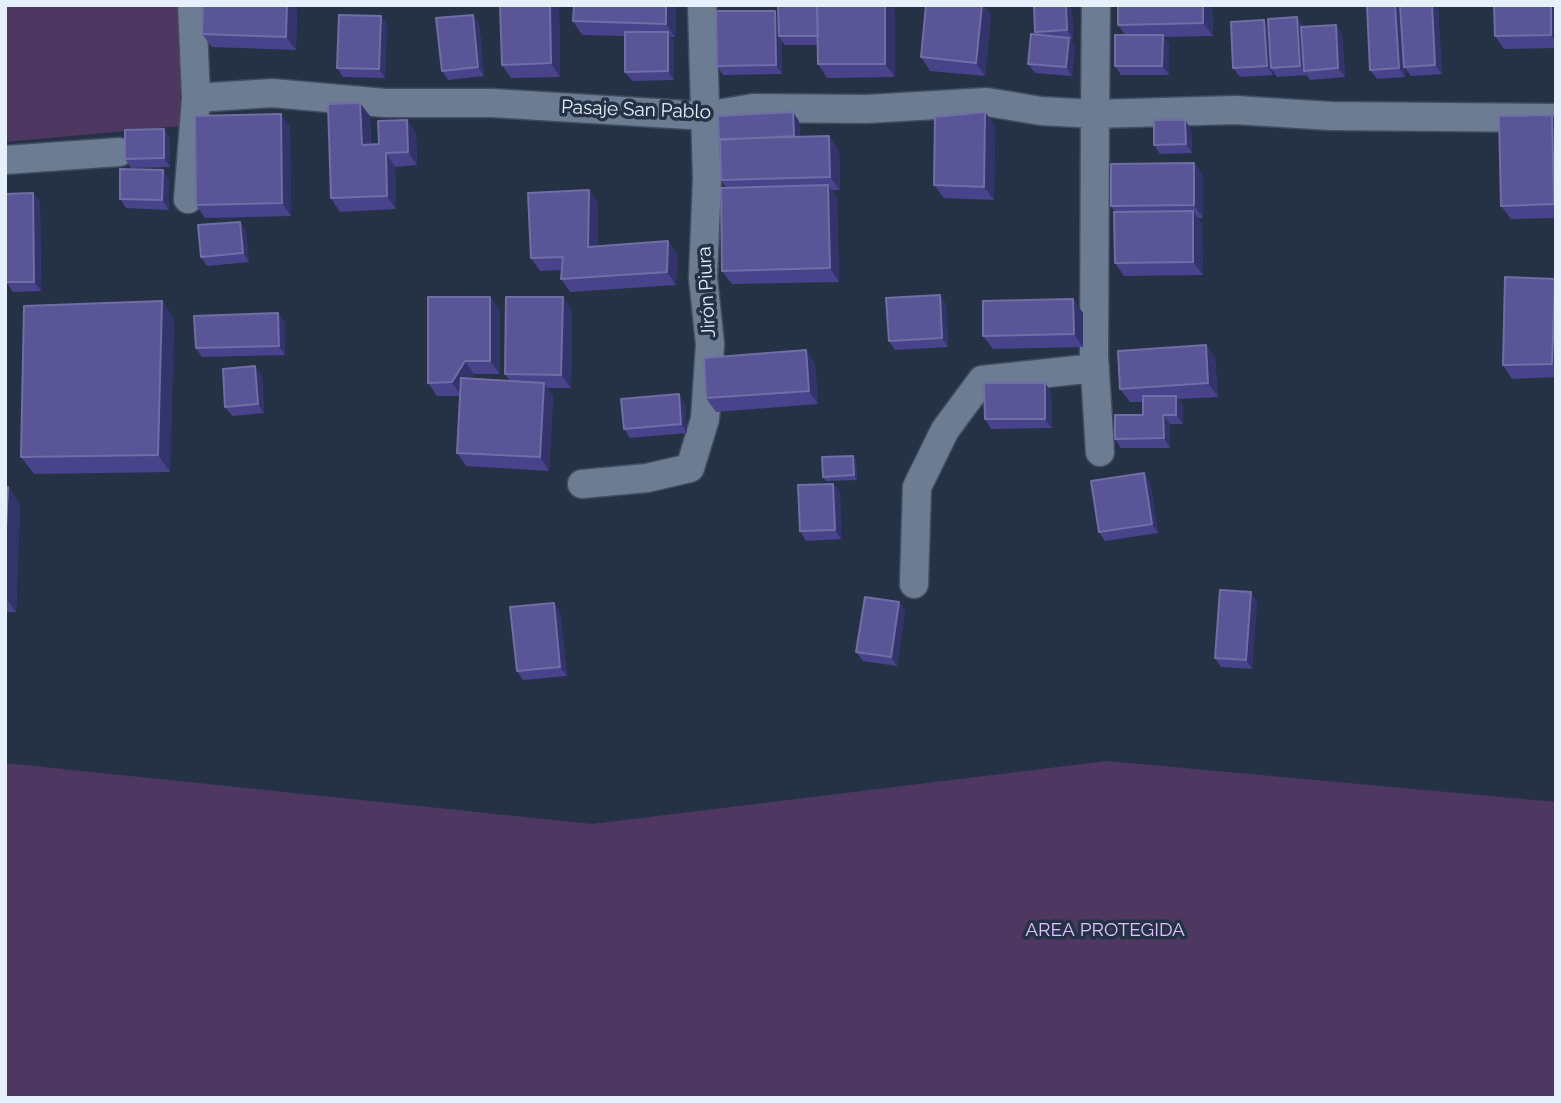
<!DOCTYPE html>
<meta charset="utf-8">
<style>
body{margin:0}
#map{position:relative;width:1561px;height:1103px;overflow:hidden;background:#253246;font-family:Raleway,sans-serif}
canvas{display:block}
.frame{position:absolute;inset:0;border:7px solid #e6effc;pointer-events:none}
</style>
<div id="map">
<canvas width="1561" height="1103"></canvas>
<div class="frame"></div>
</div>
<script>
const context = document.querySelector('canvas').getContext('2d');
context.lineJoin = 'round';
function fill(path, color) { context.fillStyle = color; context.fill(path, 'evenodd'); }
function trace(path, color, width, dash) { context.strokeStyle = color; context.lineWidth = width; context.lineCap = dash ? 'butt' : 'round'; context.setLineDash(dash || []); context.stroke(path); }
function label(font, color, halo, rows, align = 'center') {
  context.font = font + ' Raleway,sans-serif'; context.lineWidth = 7; context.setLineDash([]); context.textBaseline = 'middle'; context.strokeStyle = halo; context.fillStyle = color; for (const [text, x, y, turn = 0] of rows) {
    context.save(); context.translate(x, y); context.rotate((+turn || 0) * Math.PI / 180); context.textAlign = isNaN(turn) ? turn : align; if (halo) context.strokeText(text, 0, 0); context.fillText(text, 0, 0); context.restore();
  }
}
fill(new Path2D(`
 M 5,5 L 185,5 L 179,126 L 5,142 Z
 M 1107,761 L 1556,802 L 1556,1098 L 5,1098 L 5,763 L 592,824 Z`), '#4e3861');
const minor = new Path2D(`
 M 196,98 L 272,93 L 385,103 L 492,103 L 705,116 L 753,108 L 867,109 L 987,102 L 1041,111 L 1095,114 L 1096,5
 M 5,160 L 119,152
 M 188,199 L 196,98 L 192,5
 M 1100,452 L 1094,356 L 1095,114 L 1235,110 L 1331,116 L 1556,118
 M 582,484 L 647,478 L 690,468 L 705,419 L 710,344 L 703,278 L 707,178 L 702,5
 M 914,584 L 917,487 L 945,430 L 982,380 L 1095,368`);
trace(minor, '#414d5e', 31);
trace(minor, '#6c7c93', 28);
fill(new Path2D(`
 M 297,5 L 296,50 L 212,47 L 202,34 Z
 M 559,5 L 560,77 L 511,78 L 502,65 Z
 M 574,5 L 676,5 L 675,37 L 671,37 L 674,41 L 674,80 L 632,81 L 625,72 L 625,36 L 582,35 L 573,21 Z
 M 1032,5 L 1073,5 L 1069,6 L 1072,10 L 1073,39 L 1070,39 L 1075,47 L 1072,76 L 1035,73 L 1028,64 L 1037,35 L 1035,32 L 1034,8 Z
 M 1212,5 L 1213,36 L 1164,37 L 1169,44 L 1169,75 L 1121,75 L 1115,66 L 1125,35 L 1118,25 Z
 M 1556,5 L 1556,48 L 1504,49 L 1495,36 Z
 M 1438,7 L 1442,74 L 1411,76 L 1405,68 L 1405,77 L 1377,79 L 1370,70 Z
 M 895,10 L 895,77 L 827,78 L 818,64 L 818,45 L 785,45 L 782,41 L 782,74 L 723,75 L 717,66 L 775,11 L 778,15 Z
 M 991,14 L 985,76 L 930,71 L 921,57 Z
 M 473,15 L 479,24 L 484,76 L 448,80 L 442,71 Z
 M 381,16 L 387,25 L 385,78 L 343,77 L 337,68 Z
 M 1336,25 L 1342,34 L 1345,77 L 1310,80 L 1306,74 L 1307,75 L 1277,77 L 1273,71 L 1273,75 L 1240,77 L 1233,68 L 1269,26 L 1304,27 Z
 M 985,112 L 995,126 L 994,200 L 944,198 L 934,185 Z
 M 1552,115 L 1556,120 L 1556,218 L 1511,219 L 1501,206 Z
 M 370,116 L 371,145 L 379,144 L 407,120 L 416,134 L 417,165 L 395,167 L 396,209 L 340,212 L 331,198 Z
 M 799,121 L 800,137 L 839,150 L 840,190 L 831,190 L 837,199 L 839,282 L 732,284 L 722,271 L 726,188 L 721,180 L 719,140 Z
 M 290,127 L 291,216 L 205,218 L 196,205 Z
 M 164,129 L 170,138 L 170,167 L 131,168 L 125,159 Z
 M 1191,129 L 1192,153 L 1160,154 L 1154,145 Z
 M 1194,163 L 1203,176 L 1203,218 L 1198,218 L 1202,224 L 1203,275 L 1124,276 L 1115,263 L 1115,212 L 1111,206 Z
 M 163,170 L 169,179 L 169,210 L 126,208 L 120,199 Z
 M 589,190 L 598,204 L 598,246 L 668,241 L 677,254 L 676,285 L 570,292 L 561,279 L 562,270 L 540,271 L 531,258 Z
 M 40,202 L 41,291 L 13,292 L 6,282 Z
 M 240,222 L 246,231 L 249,262 L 207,266 L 201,257 Z
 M 1556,280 L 1556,377 L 1512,379 L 1503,365 Z
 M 1073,299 L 1083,313 L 1083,347 L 993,349 L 983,336 Z
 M 946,304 L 948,347 L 895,350 L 889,341 Z
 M 500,310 L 500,374 L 474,374 L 471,379 L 510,381 L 505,374 L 572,311 L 571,388 L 547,388 L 553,396 L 549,471 L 466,466 L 457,453 L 460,396 L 437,396 L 428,383 Z
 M 174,318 L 170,472 L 34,474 L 21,457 Z
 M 285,322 L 285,355 L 202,357 L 196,348 Z
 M 1206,345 L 1215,358 L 1218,397 L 1179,399 L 1183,405 L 1183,424 L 1170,424 L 1170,448 L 1121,448 L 1115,439 L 1143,415 L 1143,402 L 1130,402 L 1120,389 Z
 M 815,364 L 818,404 L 716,412 L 706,398 Z
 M 262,375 L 264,413 L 232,416 L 225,407 Z
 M 1045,383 L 1051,392 L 1052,428 L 991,429 L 985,419 Z
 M 685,403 L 687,433 L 630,438 L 624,429 Z
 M 853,456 L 856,461 L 857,480 L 826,481 L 823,477 Z
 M 1150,482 L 1158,533 L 1105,541 L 1099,532 Z
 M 833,484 L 840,493 L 841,539 L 806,541 L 800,531 Z
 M 5,487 L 8,487 L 20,504 L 16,612 L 5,612 Z
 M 1257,601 L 1252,669 L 1221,667 L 1215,658 Z
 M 899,602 L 905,611 L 897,666 L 863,661 L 856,652 Z
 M 554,603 L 560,612 L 567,676 L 523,680 L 517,671 Z`), '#48438a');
fill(new Path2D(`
 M 287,5 L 297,5 L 296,50 L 286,37 Z
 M 550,5 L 559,5 L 560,77 L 551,63 Z
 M 666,5 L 676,5 L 675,37 L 666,24 Z
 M 885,5 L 892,5 L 895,10 L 895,77 L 885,64 Z
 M 982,5 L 985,5 L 991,14 L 985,76 L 976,63 Z
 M 1066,5 L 1069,5 L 1072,10 L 1073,39 L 1067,30 Z
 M 1203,5 L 1212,5 L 1213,36 L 1203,23 Z
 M 1395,5 L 1401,5 L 1405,77 L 1399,68 Z
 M 1432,5 L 1436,5 L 1438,7 L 1442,74 L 1435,65 Z
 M 1551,5 L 1556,5 L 1556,42 L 1551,35 Z
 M 775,11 L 782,20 L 779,36 L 782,41 L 782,74 L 776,65 Z
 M 473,15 L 479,24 L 484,76 L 478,67 Z
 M 381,16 L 387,25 L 385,78 L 379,69 Z
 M 1297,17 L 1304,27 L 1304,71 L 1307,75 L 1300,66 Z
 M 1264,20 L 1270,29 L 1271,68 L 1273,71 L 1273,75 L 1267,66 Z
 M 1336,25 L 1342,34 L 1345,77 L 1338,68 Z
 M 668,32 L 674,41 L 674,80 L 668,71 Z
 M 1163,35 L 1169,44 L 1169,75 L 1162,66 Z
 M 1069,38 L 1075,47 L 1072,76 L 1066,67 Z
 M 360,103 L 370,116 L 371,158 L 362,145 Z
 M 793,112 L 799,121 L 800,145 L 794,136 Z
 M 985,112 L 995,126 L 994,200 L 984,187 Z
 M 281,114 L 290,127 L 291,216 L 282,203 Z
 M 1552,115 L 1556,120 L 1556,207 L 1554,204 Z
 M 407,120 L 416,134 L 417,165 L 408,152 Z
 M 1185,120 L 1191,129 L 1192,153 L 1186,144 Z
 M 164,129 L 170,138 L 170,167 L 164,158 Z
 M 829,136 L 839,150 L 840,190 L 830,177 Z
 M 386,153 L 395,167 L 396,209 L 387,196 Z
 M 1194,163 L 1203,176 L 1203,218 L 1194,205 Z
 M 163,170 L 169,179 L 169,210 L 162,200 Z
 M 828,185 L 837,199 L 839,282 L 830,268 Z
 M 589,190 L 598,204 L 598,260 L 588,247 Z
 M 33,193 L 40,202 L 41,291 L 34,282 Z
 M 1193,211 L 1202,224 L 1203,275 L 1193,262 Z
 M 240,222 L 246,231 L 249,262 L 243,253 Z
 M 668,241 L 677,254 L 676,285 L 667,272 Z
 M 1556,280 L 1556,369 L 1552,364 Z
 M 940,295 L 946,304 L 948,347 L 942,338 Z
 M 490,297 L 500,310 L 500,374 L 490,361 Z
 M 563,297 L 572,311 L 571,388 L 561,375 Z
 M 1073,299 L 1083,313 L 1083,347 L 1074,334 Z
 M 162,301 L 174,318 L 170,472 L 158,455 Z
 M 278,313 L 285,322 L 285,355 L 279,346 Z
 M 1206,345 L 1215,358 L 1218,397 L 1208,383 Z
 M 806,350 L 815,364 L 818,404 L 809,391 Z
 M 465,361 L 474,374 L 461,396 L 452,382 Z
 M 255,366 L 262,375 L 264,413 L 258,404 Z
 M 544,383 L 553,396 L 549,471 L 540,457 Z
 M 1045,383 L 1051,392 L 1052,428 L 1045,419 Z
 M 679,394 L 685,403 L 687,433 L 681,424 Z
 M 1176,396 L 1183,405 L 1183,424 L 1176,415 Z
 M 1163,415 L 1170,424 L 1170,448 L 1164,438 Z
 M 853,456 L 856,461 L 857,480 L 854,475 Z
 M 1144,473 L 1150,482 L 1158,533 L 1152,524 Z
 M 833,484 L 840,493 L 841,539 L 835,530 Z
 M 8,487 L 20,504 L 16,612 L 5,597 L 5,549 Z
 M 1251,592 L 1257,601 L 1252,669 L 1246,660 Z
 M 899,602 L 905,611 L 897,666 L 891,657 Z
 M 554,603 L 560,612 L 567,676 L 560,667 Z`), '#333469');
const building = new Path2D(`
 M 203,5 L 287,5 L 286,37 L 202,34 Z
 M 500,5 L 550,5 L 551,63 L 502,65 Z
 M 574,5 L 666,5 L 666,24 L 573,21 Z
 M 778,5 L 817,5 L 818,36 L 779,36 Z
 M 817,5 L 885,5 L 885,64 L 818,64 Z
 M 926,5 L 982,5 L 976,63 L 921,57 Z
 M 1034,5 L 1066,5 L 1067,30 L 1035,32 Z
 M 1118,5 L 1203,5 L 1203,23 L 1118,25 Z
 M 1367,5 L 1395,5 L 1399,68 L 1370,70 Z
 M 1400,5 L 1432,5 L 1435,65 L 1404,67 Z
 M 1494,5 L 1551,5 L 1551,35 L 1495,36 Z
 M 716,11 L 775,11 L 776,65 L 717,66 Z
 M 339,15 L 381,16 L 379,69 L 337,68 Z
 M 473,15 L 478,67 L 442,71 L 436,18 Z
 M 1297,17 L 1300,66 L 1271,68 L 1268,19 Z
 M 1264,20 L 1267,66 L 1233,68 L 1231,22 Z
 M 1336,25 L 1338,68 L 1304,71 L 1301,27 Z
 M 625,32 L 668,32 L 668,71 L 625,72 Z
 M 1031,34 L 1069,38 L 1066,67 L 1028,64 Z
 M 1115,35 L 1163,35 L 1162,66 L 1115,66 Z
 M 360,103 L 362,145 L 379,144 L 378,121 L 407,120 L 408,152 L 386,153 L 387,196 L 331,198 L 328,104 Z
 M 793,112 L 794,136 L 719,140 L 718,116 Z
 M 985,112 L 984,187 L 934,185 L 935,117 Z
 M 281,114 L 282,203 L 196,205 L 195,116 Z
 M 1552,115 L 1554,204 L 1501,206 L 1499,116 Z
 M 1154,120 L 1185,120 L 1186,144 L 1154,145 Z
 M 164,129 L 164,158 L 125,159 L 125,130 Z
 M 829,136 L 830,177 L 721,180 L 720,139 Z
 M 1194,163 L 1194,205 L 1111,206 L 1111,164 Z
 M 120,169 L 163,170 L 162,200 L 120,199 Z
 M 828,185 L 830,268 L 722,271 L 721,188 Z
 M 589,190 L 588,247 L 668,241 L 667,272 L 561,279 L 563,257 L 531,258 L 528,193 Z
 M 33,193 L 34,282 L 6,282 L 5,194 Z
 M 1193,211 L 1193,262 L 1115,263 L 1114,212 Z
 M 240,222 L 243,253 L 201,257 L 198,225 Z
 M 1505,277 L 1555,279 L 1552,364 L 1503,365 Z
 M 940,295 L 942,338 L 889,341 L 886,298 Z
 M 428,297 L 490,297 L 490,361 L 465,361 L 452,382 L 428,383 Z
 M 506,297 L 563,297 L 561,375 L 505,374 Z
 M 1073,299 L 1074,334 L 983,336 L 983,301 Z
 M 162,301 L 158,455 L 21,457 L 24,306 Z
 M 278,313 L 279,346 L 196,348 L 194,316 Z
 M 1206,345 L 1208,383 L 1120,389 L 1118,351 Z
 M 806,350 L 809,391 L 706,398 L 704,358 Z
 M 255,366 L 258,404 L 225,407 L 223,369 Z
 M 461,378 L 544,383 L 540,457 L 457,453 Z
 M 984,383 L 1045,383 L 1045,419 L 985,419 Z
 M 679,394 L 681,424 L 624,429 L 621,399 Z
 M 1143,396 L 1176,396 L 1176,415 L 1163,415 L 1164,438 L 1115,439 L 1115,415 L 1143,415 Z
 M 853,456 L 854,475 L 823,477 L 822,457 Z
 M 1144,473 L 1152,524 L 1099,532 L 1091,481 Z
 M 833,484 L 835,530 L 800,531 L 798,485 Z
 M 5,487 L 8,487 L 5,549 Z
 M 1220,590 L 1251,592 L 1246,660 L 1215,658 Z
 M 865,597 L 899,602 L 891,657 L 856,652 Z
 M 554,603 L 560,667 L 517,671 L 510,607 Z`);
fill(building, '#595596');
trace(building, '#6f6ea6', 2);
label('19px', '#e6effc', '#253246', [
 ["Pasaje San Pablo",636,110,2],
 ["Jirón Piura",707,292,-93]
]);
label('19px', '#e0c0fe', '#253246', [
 ["AREA PROTEGIDA",1105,930]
]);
</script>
